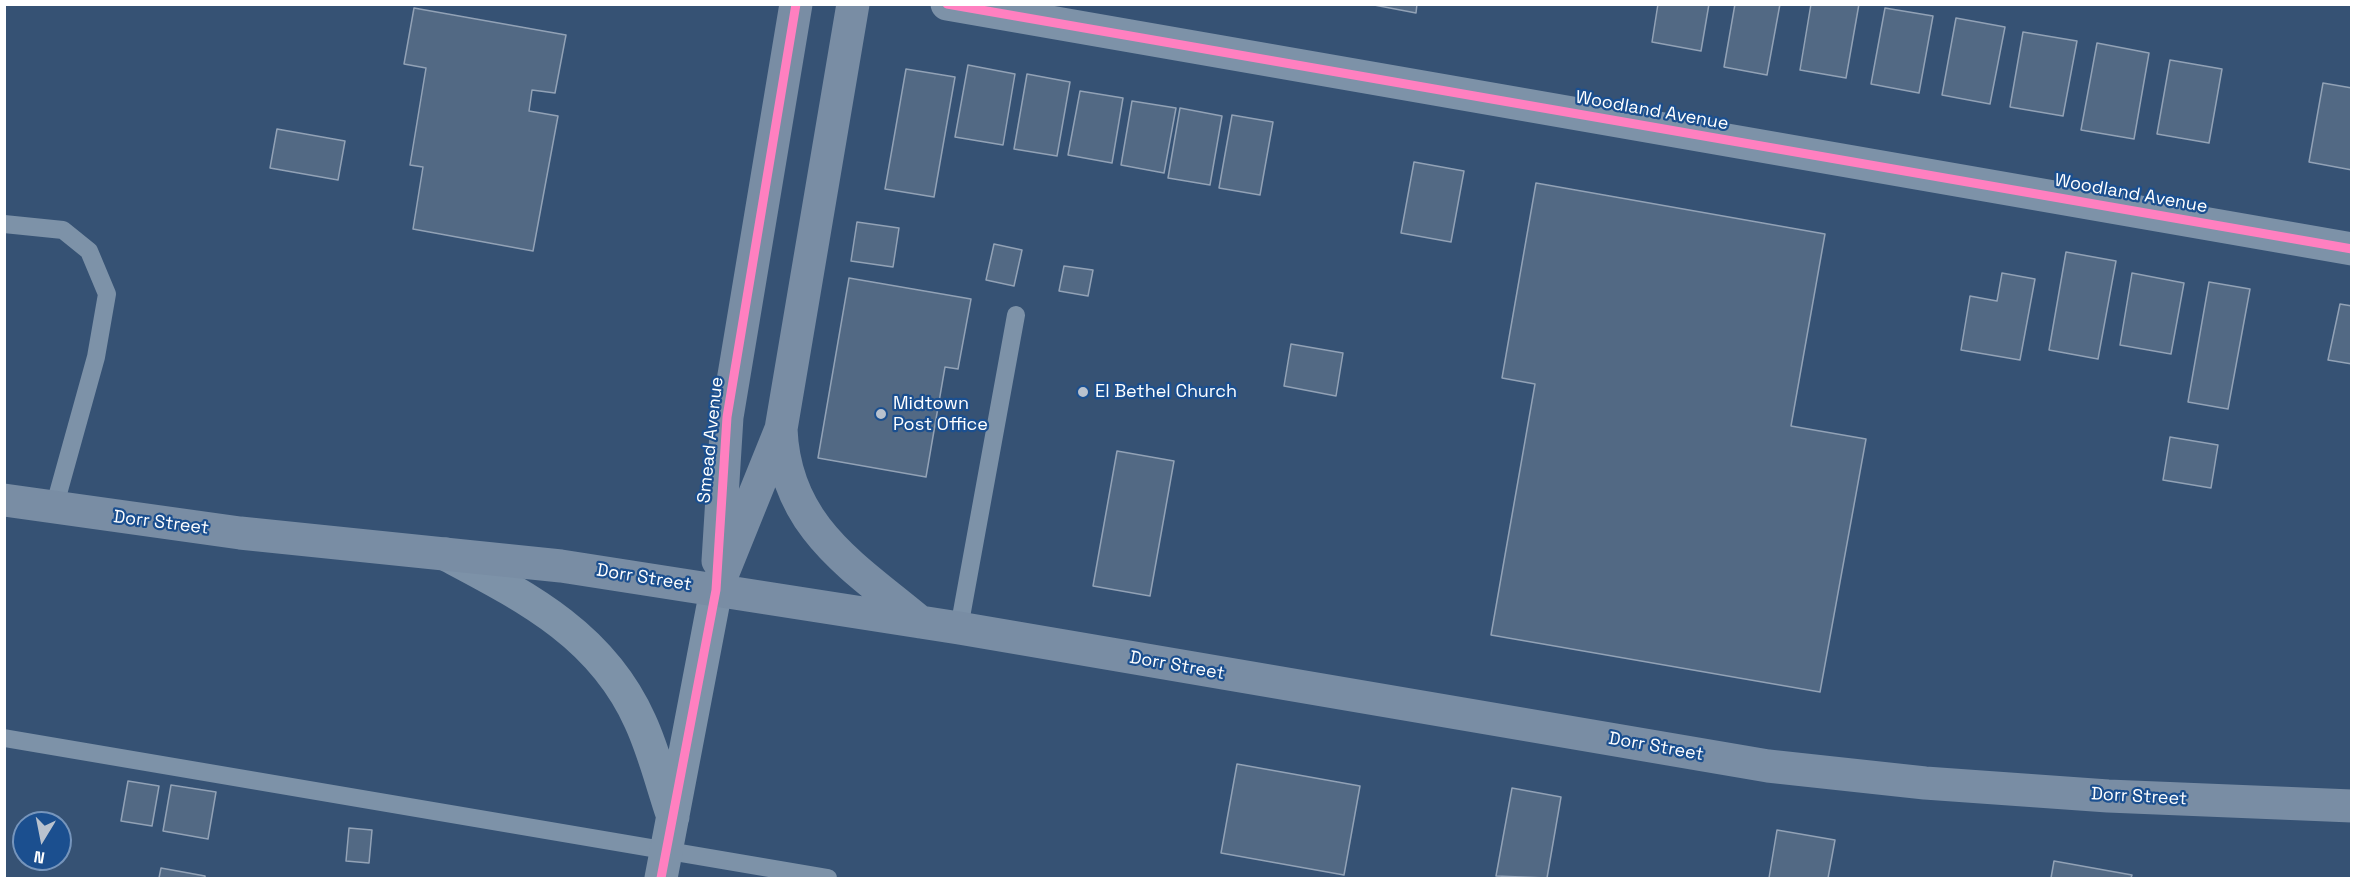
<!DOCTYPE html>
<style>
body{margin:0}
#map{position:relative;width:2356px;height:883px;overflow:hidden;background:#365274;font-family:"Space Grotesk",sans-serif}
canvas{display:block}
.frame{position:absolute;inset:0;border:6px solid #fff;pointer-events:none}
.north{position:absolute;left:12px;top:811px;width:60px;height:60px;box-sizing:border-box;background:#1b4f8f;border:2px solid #7695bc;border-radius:50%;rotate:190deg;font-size:16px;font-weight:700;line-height:24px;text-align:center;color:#fff}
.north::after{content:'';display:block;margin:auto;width:21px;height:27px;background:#b9c2ce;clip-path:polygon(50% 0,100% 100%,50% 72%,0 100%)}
</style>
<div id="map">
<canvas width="2356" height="883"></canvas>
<div class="frame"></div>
<div class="north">N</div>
</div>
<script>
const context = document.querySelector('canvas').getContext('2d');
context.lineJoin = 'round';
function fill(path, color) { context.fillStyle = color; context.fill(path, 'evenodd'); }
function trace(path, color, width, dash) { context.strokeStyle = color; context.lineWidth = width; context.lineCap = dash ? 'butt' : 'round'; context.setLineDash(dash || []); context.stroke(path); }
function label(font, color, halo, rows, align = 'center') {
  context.font = font + ' "Space Grotesk",sans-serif'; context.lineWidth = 4.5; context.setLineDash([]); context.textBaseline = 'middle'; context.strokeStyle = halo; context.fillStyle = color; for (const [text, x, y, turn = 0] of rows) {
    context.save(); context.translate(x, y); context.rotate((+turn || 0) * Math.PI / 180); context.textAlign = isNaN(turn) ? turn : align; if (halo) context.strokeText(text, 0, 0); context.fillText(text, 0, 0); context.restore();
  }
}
const building = new Path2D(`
 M 1369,4 L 1417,4 L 1416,13 Z
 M 1658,4 L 1709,4 L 1701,51 L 1652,42 Z
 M 1735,4 L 1780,4 L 1767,75 L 1724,67 Z
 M 1811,4 L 1859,4 L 1846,78 L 1800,70 Z
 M 414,8 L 566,35 L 555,93 L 532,90 L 529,111 L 558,116 L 533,251 L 413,229 L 423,167 L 410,165 L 426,68 L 404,64 Z
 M 1885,8 L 1933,16 L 1919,93 L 1871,84 Z
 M 1956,18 L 2005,27 L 1990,104 L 1942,95 Z
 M 2023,32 L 2077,41 L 2063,116 L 2010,107 Z
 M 2097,43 L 2149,53 L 2134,139 L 2081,130 Z
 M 2170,60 L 2222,69 L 2209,143 L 2157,134 Z
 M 968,65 L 1015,74 L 1003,145 L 955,137 Z
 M 906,69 L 955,77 L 934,197 L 885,189 Z
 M 1027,74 L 1070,82 L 1057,156 L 1014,149 Z
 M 2323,83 L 2352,88 L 2352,170 L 2309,162 Z
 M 1080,91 L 1123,98 L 1112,163 L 1068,155 Z
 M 1132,101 L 1176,108 L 1164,173 L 1121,165 Z
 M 1180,108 L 1222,116 L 1210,185 L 1168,178 Z
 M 1232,115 L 1273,122 L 1260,195 L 1219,188 Z
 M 277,129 L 345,141 L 338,180 L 270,168 Z
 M 1414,162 L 1464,171 L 1451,242 L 1401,233 Z
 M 1536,183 L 1825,234 L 1791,426 L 1866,439 L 1820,692 L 1491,635 L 1535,384 L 1502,378 Z
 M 857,222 L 899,228 L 893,267 L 851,261 Z
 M 994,244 L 1022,250 L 1014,286 L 986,280 Z
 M 2066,252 L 2116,261 L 2098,359 L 2049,350 Z
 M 1064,266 L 1093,270 L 1088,296 L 1059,291 Z
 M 2002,273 L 2035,279 L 2020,360 L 1961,350 L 1970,296 L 1997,301 Z
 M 2132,273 L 2184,283 L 2171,354 L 2120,345 Z
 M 849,278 L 971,299 L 958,369 L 945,367 L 926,477 L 818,458 Z
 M 2209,282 L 2250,289 L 2228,409 L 2188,402 Z
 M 2340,304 L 2352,306 L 2352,364 L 2328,360 Z
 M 1291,344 L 1343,353 L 1336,396 L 1284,386 Z
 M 2170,437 L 2218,445 L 2211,488 L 2163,480 Z
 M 1117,451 L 1174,461 L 1150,596 L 1093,586 Z
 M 1237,764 L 1360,786 L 1344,875 L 1221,853 Z
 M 128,781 L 159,786 L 152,826 L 121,821 Z
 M 171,785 L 216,792 L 208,839 L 163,831 Z
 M 1512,788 L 1561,797 L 1547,878 L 1496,876 Z
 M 349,828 L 372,830 L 369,863 L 346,861 Z
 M 1777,830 L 1835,840 L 1828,878 L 1769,878 Z
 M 2054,861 L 2132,875 L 2131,878 L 2051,878 Z
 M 161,868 L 205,876 L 205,878 L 159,878 Z`);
fill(building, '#526984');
trace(building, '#92a2b6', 1.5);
trace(new Path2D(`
 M 4,224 L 63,230 L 89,251 L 107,294 L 96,357 L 54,508
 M 959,628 L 1016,315
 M 4,738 L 828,878`), '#7d92a8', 18);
trace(new Path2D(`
 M 947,4 L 2352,249
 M 445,554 C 524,596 601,634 640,721 C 654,751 662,785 673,817
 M 661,878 L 716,590`), '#7d92a8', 33);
trace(new Path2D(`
 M 781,429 C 785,527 853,566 920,622
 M 4,500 L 240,533 L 561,566 L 959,628 L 1768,766 L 1925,783 L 2108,796 L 2352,806
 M 718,561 L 727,417 L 796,4
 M 716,590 L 781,429 L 853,4`), '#798da4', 33);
trace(new Path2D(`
 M 947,4 L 2352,249
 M 661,878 L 716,590 L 727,417 L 796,4`), '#ff80c0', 9);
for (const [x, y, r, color] of [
 [1083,392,6,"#b9c2ce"],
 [881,414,6,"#b9c2ce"]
]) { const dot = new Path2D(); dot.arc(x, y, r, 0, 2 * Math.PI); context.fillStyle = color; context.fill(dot); trace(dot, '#1b4f8f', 2); }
label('18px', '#fff', '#1b4f8f', [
 ["Woodland Avenue",1652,111,10],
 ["Woodland Avenue",2131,194,10],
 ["Smead Avenue",711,440,-84],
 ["Dorr Street",161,523,7],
 ["Dorr Street",644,578,9],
 ["Dorr Street",1177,666,10],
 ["Dorr Street",1656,747,10],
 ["Dorr Street",2139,797,3]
]);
label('18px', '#fff', '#1b4f8f', [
 ["El Bethel Church",1095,392],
 ["Midtown",893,404],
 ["Post Office",893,425]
], 'left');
</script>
